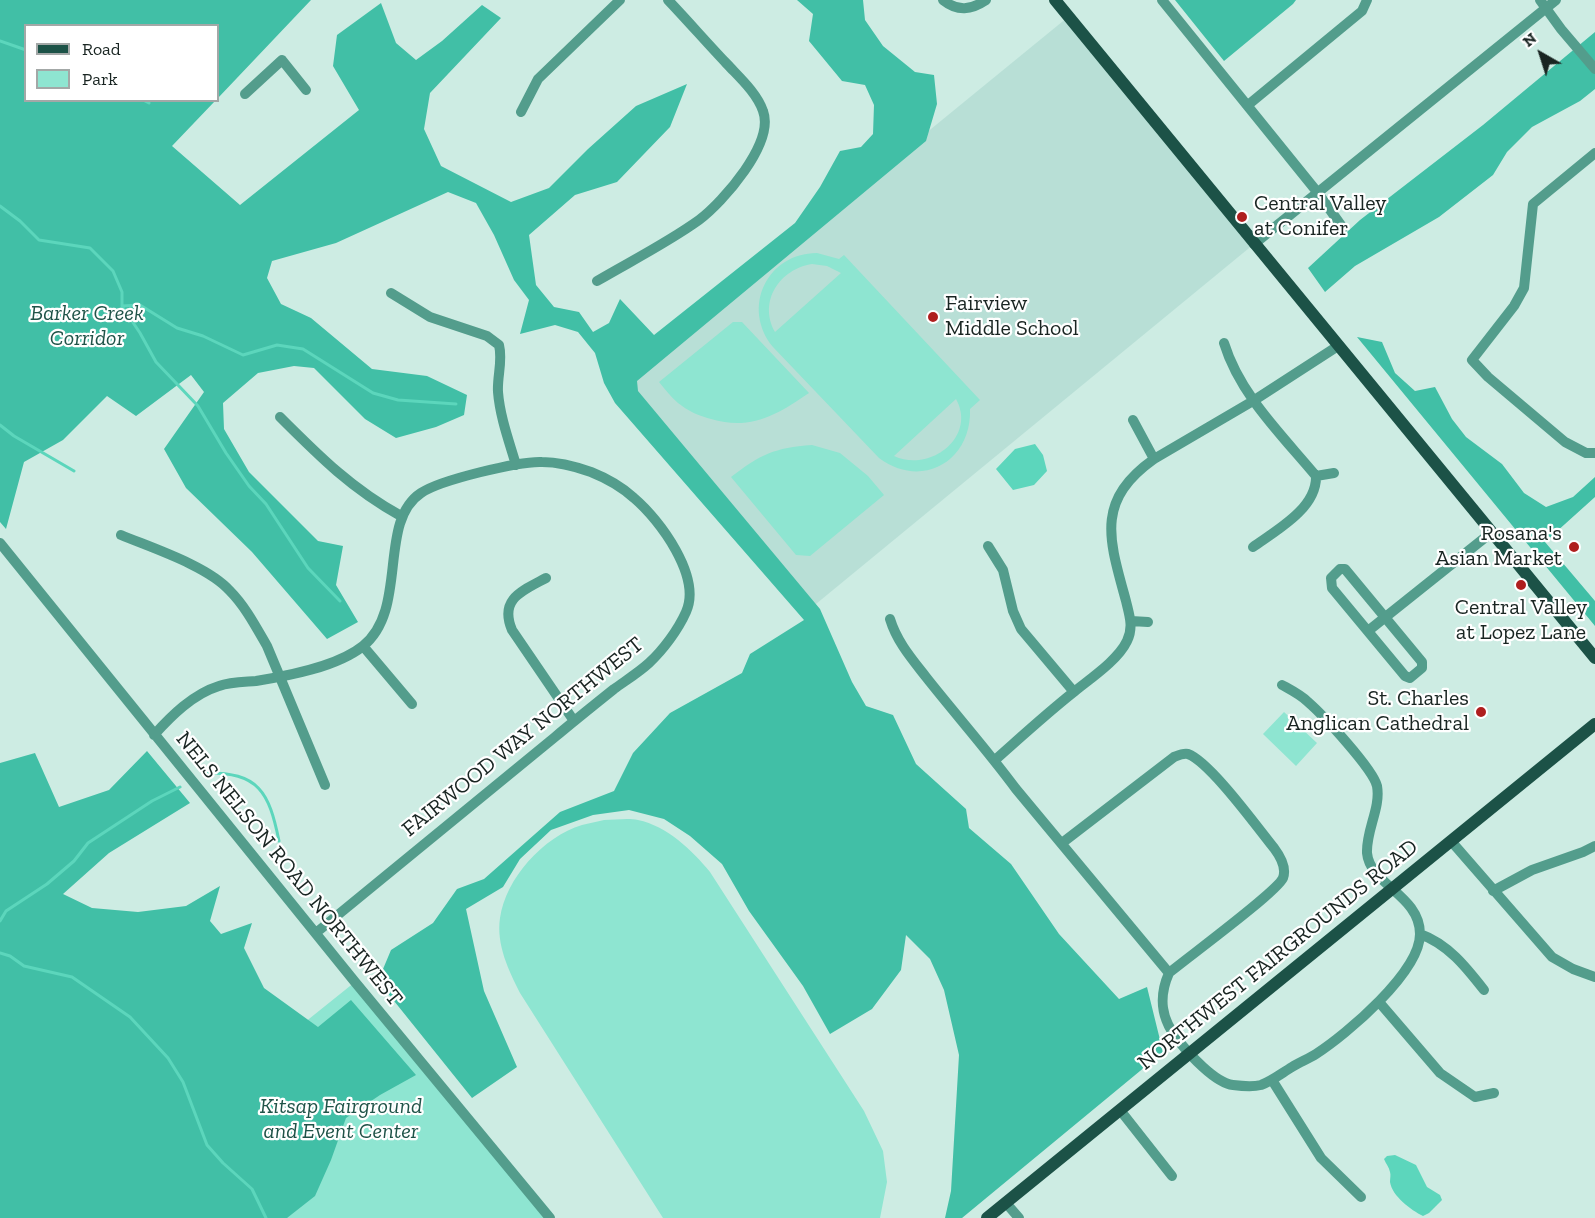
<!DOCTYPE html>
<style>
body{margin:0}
#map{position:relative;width:1595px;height:1218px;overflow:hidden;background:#cdece3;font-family:"Zilla Slab",serif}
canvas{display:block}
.legend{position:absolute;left:24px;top:24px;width:195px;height:78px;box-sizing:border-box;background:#fff;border:2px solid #a3a8a7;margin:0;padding:8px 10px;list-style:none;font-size:18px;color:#192522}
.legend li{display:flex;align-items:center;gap:12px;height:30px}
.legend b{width:30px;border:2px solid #a3a8a7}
.north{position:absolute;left:1511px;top:24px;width:60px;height:60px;-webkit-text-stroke:4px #fff;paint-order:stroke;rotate:321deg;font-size:16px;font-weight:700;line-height:24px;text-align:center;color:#192522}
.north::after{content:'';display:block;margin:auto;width:21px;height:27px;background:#192522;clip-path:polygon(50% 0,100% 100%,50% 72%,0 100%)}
</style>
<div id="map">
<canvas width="1595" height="1218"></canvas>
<ul class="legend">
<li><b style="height:8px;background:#1c5247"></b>Road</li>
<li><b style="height:16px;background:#8ee5d1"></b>Park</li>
</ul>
<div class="north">N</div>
</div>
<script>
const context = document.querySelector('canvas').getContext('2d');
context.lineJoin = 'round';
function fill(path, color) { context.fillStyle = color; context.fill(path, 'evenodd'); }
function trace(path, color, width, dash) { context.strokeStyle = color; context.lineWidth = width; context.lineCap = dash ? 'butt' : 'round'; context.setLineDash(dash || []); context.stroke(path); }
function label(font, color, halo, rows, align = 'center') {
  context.font = font + ' "Zilla Slab",serif'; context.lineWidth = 4.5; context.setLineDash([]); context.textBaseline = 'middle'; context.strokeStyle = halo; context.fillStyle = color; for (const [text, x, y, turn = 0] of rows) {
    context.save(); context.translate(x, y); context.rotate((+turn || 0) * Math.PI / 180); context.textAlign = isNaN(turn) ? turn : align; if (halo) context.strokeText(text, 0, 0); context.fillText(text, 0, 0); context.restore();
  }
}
fill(new Path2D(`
 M 1068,17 L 1254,244 L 805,613 L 619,384 Z`), '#b8dfd6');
fill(new Path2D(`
 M 817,253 L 839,259 L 844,255 L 980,400 L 970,409 C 972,461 922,490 879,458 L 773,347 C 741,308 767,253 817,253 ZM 812,264 L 827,266 L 841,273 L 775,332 C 758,301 780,269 812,264 ZM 956,399 C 977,437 930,473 894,456 Z
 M 733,322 L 742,322 L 809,393 C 777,415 750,431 711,419 C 699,416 688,411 678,403 C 671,397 665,389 659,382 Z
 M 812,445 L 840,453 L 868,476 L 884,495 L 810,556 L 796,555 L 731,477 C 761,454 774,448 812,445 Z
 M 1284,712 L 1317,743 L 1296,766 L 1263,734 Z
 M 604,820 C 615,820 628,818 638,820 C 667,826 692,850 710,872 L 864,1111 L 883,1151 L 887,1182 L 880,1218 L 663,1218 L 520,993 C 509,971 496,945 500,918 C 506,878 543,837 582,825 C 589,823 597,822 604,820 Z
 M 355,982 L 549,1218 L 61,1218 Z`), '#8ee5d1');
fill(new Path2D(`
 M 0,0 L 311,0 L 218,98 L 218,26 L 26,26 L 26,100 L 215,101 L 172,146 L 240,205 L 359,110 L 333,66 L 337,35 L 381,3 L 396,43 L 416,60 L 442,41 L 482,5 L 501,18 L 430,93 L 424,129 L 441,166 L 511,202 L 549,188 L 588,149 L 636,106 L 687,84 L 670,127 L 617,182 L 575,195 L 529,235 L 536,285 L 554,307 L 579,312 L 593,332 L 609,323 L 620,299 L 654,335 L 795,223 L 820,187 L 840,151 L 861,147 L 873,134 L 874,105 L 865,85 L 842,81 L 809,41 L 813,14 L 797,0 L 863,0 L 865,20 L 883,46 L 915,72 L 934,75 L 937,104 L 926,141 L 637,381 L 638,391 L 820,609 L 852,682 L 866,706 L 893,715 L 916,764 L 966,809 L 969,828 L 1011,864 L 1059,934 L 1119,999 L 1147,987 L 1163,1052 L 962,1218 L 945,1218 L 951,1191 L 959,1055 L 944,990 L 930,959 L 906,935 L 901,970 L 872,1009 L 830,1034 L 803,986 L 749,911 L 722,864 L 690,836 L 664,819 L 629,810 L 593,815 L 551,830 L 520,859 L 503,887 L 466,909 L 484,991 L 517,1067 L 472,1098 L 378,981 L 391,950 L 433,923 L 457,889 L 484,879 L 560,812 L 614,791 L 633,753 L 670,713 L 742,673 L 750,654 L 804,620 L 615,403 L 604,383 L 595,353 L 578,332 L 555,325 L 520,334 L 529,300 L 514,280 L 494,235 L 476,203 L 448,192 L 336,243 L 272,261 L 267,278 L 281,304 L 311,318 L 372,369 L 427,376 L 467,395 L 464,415 L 436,427 L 396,438 L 365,419 L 314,368 L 294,366 L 258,373 L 223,403 L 224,429 L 249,472 L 318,541 L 343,546 L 336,585 L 358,622 L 327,639 L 252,552 L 186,488 L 164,449 L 204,392 L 191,375 L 136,416 L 107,396 L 63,440 L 24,462 L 6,529 L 0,522 Z
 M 1175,0 L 1296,0 L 1293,4 L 1224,61 Z
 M 1595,32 L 1595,89 L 1580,101 L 1532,127 L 1507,152 L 1493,175 L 1439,217 L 1355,266 L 1325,292 L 1308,268 L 1360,220 L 1483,125 Z
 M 1357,337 L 1382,342 L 1395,373 L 1415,391 L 1435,387 L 1452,419 L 1466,437 L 1502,464 L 1524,493 L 1546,507 L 1573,497 L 1595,477 L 1595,497 L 1545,542 L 1595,601 L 1595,626 Z
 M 147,751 L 190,803 L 109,853 L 63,894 L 92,908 L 138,912 L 186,906 L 220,886 L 210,921 L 221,934 L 252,923 L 244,948 L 264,988 L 318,1027 L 351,1000 L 416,1075 L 380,1095 L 346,1118 L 331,1160 L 315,1196 L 287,1218 L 0,1218 L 0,763 L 35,753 L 59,807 L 109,790 Z`), '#41bfa6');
fill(new Path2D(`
 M 1035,444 L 1043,455 L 1047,471 L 1034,485 L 1013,490 L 996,469 L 1015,449 Z
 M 1395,1155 L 1416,1165 L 1427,1187 L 1440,1195 L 1442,1200 L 1429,1213 L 1423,1216 C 1411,1210 1392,1196 1390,1182 C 1390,1178 1391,1175 1390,1172 C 1389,1167 1386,1164 1384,1159 L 1387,1156 Z`), '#5cd6bc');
trace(new Path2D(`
 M 0,41 L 26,50
 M 143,100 L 149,103
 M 0,206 L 20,221 L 39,240 L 90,248 L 113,271 L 122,292 L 122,306 L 140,333 L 156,362 L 198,406 L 226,453 L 249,486 L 266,504 L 308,568 L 340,601
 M 122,306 L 140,305 L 177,328 L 203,336 L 243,355 L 277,345 L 303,349 L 373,393 L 398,400 L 456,404
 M 0,425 L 14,436 L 74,471
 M 205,773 C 259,772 269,792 279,841
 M 0,921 L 6,911 L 47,884 L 74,861 L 88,843 L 152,801 L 180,787
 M 0,953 L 10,956 L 24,966 L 72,977 L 130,1017 L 168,1058 L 183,1082 L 207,1145 L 223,1163 L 252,1189 L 266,1218`), '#5cd6bc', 3);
trace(new Path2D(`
 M 943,0 C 958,12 971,10 986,0
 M 1162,0 L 1318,193 L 1343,228
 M 1540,0 L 1561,29 L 1595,69
 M 245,94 L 282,60 L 306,90
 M 1248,105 L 1362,11 L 1367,0
 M 521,112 L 538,79 L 620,0
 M 1595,153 L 1533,204 L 1524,288 L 1514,306 L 1472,360 L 1488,377 L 1565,442 L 1586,453 L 1595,453
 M 1254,244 L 1556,0
 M 597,281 C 631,261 667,243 699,220 C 723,202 775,143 763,111 C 757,93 739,77 727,64 C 707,43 688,21 668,0
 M 391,293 L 430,317 L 487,336 L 499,345 C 503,361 497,376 498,392 C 500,417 509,441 516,465
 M 1224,343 C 1240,395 1282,435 1316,476 C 1317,508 1277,530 1253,547
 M 280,417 C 320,457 352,489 401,516
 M 1133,420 L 1154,459
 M 1316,476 L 1334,473
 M 121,535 C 152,548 208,566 230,591 C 245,606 256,627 267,646 L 325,785
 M 0,543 L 355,982 L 550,1218
 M 988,546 L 1003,570 L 1013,611 L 1021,629 L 1074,692
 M 1340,569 L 1345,569 L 1422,662 L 1422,668 L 1410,678 L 1405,676 L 1332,588 L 1331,578 Z
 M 546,578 C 522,591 499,599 512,630 L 574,721
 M 890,619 C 897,642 912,659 926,677 C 956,715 988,751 1016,789 L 1169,973
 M 1131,621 L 1148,622
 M 1368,631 L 1492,532
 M 363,646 L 412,704
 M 154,735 C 171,716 193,694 219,686 C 230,682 244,682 256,681 C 288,676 337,667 363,646 C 409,609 377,522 421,493 C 440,480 519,461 542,462 C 558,462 577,467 591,472 C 606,478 622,487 634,498 C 660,520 702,577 686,612 C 678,630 663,650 649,663 C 638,673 625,681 614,689 C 594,705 574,721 555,737 C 475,802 396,867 317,932
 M 995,760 C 1021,737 1047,713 1075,691 C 1091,678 1118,660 1127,641 C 1134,627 1129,614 1126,601 C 1109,539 1095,501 1154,459 L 1253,401 L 1338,346
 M 1451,841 L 1552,957 L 1573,969 L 1595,977
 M 1062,843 L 1174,757 C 1179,755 1183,753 1188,754 C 1210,762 1257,827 1274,848 C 1280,856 1287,867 1283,878 C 1277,892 1187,958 1169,973 C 1158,998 1161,1019 1178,1040 C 1189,1054 1215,1083 1233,1085 C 1241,1086 1253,1087 1261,1085 C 1272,1081 1282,1073 1292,1067 C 1300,1062 1308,1059 1316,1054 C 1347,1034 1420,972 1420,934 C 1420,895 1370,885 1367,853 C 1366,830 1381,808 1377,786 C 1373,769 1323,715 1308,702 C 1301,695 1291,690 1282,685
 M 1493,891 L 1532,870 L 1583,852 L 1595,846
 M 1420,934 C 1448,944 1466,967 1484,990
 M 1379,1002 L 1440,1073 L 1475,1097 L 1494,1093
 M 1272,1080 L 1321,1158 L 1361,1197
 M 1120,1110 L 1172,1176
 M 1006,1203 L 1019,1218`), '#539d8c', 10);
trace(new Path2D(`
 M 1055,0 L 1595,658
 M 987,1218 L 1595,724`), '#1c5247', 12);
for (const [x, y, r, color] of [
 [1242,217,6,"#af1e1e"],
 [933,317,6,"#af1e1e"],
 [1574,547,6,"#af1e1e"],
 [1521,585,6,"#af1e1e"],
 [1481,712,6,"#af1e1e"]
]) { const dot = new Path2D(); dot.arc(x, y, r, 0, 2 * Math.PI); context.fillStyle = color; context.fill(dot); trace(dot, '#fff', 2); }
label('22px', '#192522', '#fff', [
 ["Central Valley",1254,204],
 ["at Conifer",1254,229],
 ["Fairview",945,304],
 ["Middle School",945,329],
 ["Rosana's",1562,534,"right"],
 ["Asian Market",1562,559,"right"],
 ["Central Valley",1521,608,"center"],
 ["at Lopez Lane",1521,633,"center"],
 ["St. Charles",1469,699,"right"],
 ["Anglican Cathedral",1469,724,"right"]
], 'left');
label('italic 22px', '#1f5348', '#fff', [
 ["Barker Creek",87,314],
 ["Corridor",87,339],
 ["Kitsap Fairground",341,1107],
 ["and Event Center",341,1132]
]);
label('22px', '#192522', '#fff', [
 ["FAIRWOOD WAY NORTHWEST",523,737,-39],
 ["NELS NELSON ROAD NORTHWEST",289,869,51],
 ["NORTHWEST FAIRGROUNDS ROAD",1278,955,-39]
]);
</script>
